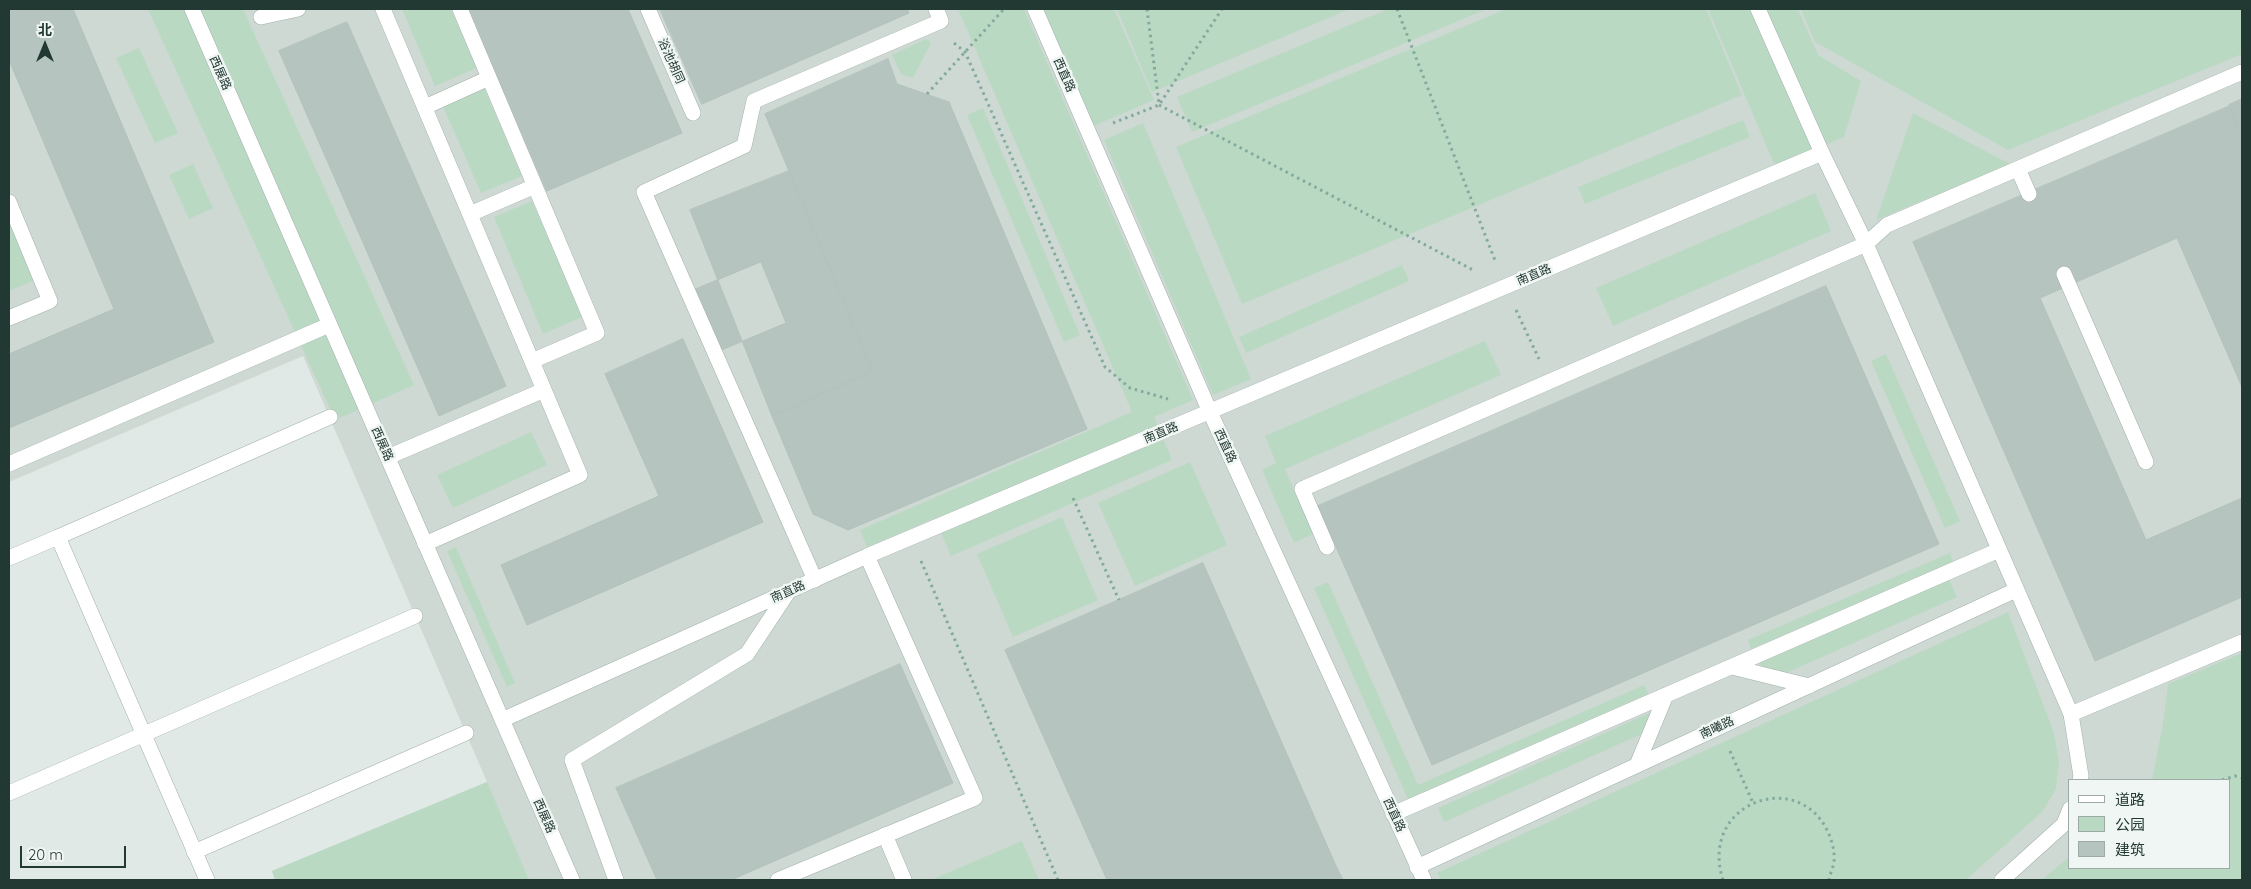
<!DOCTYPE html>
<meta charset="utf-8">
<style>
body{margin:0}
#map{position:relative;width:2251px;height:889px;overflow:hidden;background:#e0e9e5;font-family:Quicksand,"Noto Sans SC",sans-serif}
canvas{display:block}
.frame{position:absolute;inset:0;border:10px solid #223832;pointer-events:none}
.legend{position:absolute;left:2068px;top:779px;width:162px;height:90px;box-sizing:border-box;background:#f0f6f3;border:1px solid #9eaaa6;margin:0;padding:6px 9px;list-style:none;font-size:15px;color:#223832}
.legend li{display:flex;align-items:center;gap:10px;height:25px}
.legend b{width:25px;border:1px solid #9eaaa6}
.north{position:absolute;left:20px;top:20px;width:50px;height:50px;-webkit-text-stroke:4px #f0f6f3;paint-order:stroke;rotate:0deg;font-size:14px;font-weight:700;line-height:20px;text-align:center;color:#223832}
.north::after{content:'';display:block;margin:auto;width:18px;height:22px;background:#223832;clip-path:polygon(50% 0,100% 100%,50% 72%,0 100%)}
.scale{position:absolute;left:20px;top:846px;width:106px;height:22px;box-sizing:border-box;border:2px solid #223832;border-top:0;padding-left:6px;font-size:15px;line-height:18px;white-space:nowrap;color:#223832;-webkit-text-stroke:4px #f0f6f3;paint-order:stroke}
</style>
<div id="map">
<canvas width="2251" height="889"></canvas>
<div class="frame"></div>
<ul class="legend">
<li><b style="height:6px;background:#fff"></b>道路</li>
<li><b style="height:14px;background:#bad9c3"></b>公园</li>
<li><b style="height:14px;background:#b5c4be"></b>建筑</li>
</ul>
<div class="north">北</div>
<div class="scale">20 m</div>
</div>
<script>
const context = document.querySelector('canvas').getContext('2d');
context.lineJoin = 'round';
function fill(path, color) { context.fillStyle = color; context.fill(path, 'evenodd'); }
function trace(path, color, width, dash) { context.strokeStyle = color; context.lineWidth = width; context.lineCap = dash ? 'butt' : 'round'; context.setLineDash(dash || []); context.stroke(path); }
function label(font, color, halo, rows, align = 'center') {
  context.font = font + ' Quicksand,"Noto Sans SC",sans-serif'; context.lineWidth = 5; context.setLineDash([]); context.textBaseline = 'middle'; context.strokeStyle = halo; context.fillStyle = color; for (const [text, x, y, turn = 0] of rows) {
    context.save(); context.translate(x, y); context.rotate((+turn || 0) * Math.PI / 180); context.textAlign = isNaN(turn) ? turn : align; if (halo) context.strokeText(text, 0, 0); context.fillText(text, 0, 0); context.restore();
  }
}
fill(new Path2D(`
 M 9,9 L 2242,9 L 2242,880 L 275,880 L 272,871 L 487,782 L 303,356 L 9,482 ZM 2070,780 L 2230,780 L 2230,868 L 2070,868 Z`), '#ced9d4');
fill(new Path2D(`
 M 148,9 L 243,9 L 414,385 L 335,420 Z
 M 402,9 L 451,9 L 477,68 L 435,86 Z
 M 958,9 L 1024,9 L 1193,400 L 1154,417 L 1172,460 L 951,556 L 935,518 L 867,547 L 860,530 L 1132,412 Z
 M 1038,9 L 1114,9 L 1154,100 L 1089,128 Z
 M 1117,9 L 1350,9 L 1152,92 Z
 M 1388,9 L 1487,9 L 1192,132 L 1177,97 Z
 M 1506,9 L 1706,9 L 1742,95 L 1242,304 L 1176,147 Z
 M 1708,9 L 1798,9 L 1818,55 L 1861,81 L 1844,137 L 1775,166 Z
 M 1801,9 L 2242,9 L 2242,54 L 2008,150 L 1815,42 Z
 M 926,39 L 931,43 L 913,78 L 901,74 L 892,55 Z
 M 139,48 L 178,133 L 155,143 L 116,58 Z
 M 484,88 L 522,176 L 481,193 L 443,106 Z
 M 983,108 L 1080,335 L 1064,342 L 967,115 Z
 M 1913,113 L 2010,164 L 1876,220 Z
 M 1743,120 L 1750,137 L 1585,204 L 1578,187 Z
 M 1143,123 L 1251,379 L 1213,395 L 1104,140 Z
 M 193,164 L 213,208 L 189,219 L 169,175 Z
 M 1815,193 L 1831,231 L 1613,326 L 1596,288 Z
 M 532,201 L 582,317 L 543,334 L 494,217 Z
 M 9,213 L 37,279 L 9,291 Z
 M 1402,265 L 1409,281 L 1246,353 L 1239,337 Z
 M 1485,341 L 1501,375 L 1285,469 L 1313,534 L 1294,543 L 1262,470 L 1276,463 L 1265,436 Z
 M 1886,354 L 1960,521 L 1945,528 L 1871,361 Z
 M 531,432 L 547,465 L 453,508 L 437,475 Z
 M 1190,462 L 1227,545 L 1135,586 L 1098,503 Z
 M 1062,517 L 1098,600 L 1013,637 L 977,554 Z
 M 456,547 L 515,683 L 507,687 L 447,551 Z
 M 1950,553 L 1953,562 L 1751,649 L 1748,640 Z
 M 1948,578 L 1957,597 L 1768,681 L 1759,662 Z
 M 1328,582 L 1418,785 L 1644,685 L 1648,694 L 1408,799 L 1314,588 Z
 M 2008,612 L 2054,733 L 2059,762 L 2056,789 L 2042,812 L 1966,880 L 1441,880 L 1437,873 Z
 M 2242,653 L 2242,880 L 2042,880 L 2070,856 L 2070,868 L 2230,868 L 2230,780 L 2152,780 L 2163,724 L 2168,684 Z
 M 1654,711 L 1660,726 L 1444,822 L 1438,808 Z
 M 487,782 L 529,880 L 275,880 L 272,871 Z
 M 1022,841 L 1039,880 L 931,880 Z`), '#bad9c3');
const building = new Path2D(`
 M 9,9 L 73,9 L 214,342 L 9,428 L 9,354 L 114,309 L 9,60 Z
 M 467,9 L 628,9 L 682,133 L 547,191 Z
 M 660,9 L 907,9 L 909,13 L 702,104 Z
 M 347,22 L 506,386 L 439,416 L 279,51 Z
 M 888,59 L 897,84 L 949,102 L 1087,429 L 848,530 L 813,514 L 772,416 L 873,371 L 765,114 Z
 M 2242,99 L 2242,136 L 2229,105 Z
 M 2230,106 L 2242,135 L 2242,387 L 2177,238 L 2040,298 L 2146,540 L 2242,498 L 2242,597 L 2095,661 L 1913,242 Z
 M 789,171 L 873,371 L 772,416 L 690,210 Z
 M 761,262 L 786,323 L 719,351 L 694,290 Z
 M 1826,286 L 1939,544 L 1432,765 L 1318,506 Z
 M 683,339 L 763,522 L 527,625 L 501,565 L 659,496 L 605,374 Z
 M 1203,563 L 1336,866 L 1343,880 L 1107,880 L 1005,650 Z
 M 900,664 L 953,783 L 731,880 L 657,880 L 616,788 Z`);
fill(building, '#b5c4be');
trace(building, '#b3c2bc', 1);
const service = new Path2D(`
 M 383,9 L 580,475 L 425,544
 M 460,9 L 597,333 L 532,361
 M 648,9 L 693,113
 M 425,107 L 489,78
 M 2018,169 L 2029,194
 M 9,202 L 50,301 L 9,318
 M 470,214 L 535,186
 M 2064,274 L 2146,462
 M 388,457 L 544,390
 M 58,537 L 330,417
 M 815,580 L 644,192 L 744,146 L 754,101 L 941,21 L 936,9
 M 1732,667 L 1809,686
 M 2071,714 L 2242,642
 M 1637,765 L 1666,695
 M 1393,814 L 1999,550
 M 885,835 L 904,880
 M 194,852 L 466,733`);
const minor = new Path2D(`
 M 192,9 L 572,880
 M 1035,9 L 1210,412 L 1424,880
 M 1758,9 L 1822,153 L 1866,244 L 2071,714 L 2081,776 L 2080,780
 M 261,17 L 298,9
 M 9,464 L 329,325
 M 1327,547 L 1302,489 L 1866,244 L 1887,225 L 2242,72
 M 9,558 L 58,537 L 207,880
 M 502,720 L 867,556 L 1822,153
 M 9,793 L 415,616
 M 1417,867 L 2016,590
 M 616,880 L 572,760 L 747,654 L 788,592
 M 778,880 L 975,798 L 867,556
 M 2002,880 L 2064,824 L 2070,809`);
trace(service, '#a3b0ac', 16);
trace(minor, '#a3b0ac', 16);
trace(new Path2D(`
 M 1147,9 L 1159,104
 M 1397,9 L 1496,263
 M 954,43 L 965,52 L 1105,367 L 1130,388 L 1168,399
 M 927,94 L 1004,9
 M 1159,105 L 1475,271
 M 1113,123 L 1159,105 L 1222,9
 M 1516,310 L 1539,359
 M 1073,498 L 1119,600
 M 921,561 L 1058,880
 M 1730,751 L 1753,803
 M 2222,780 L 2235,776 L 2242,778
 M 1723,880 C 1698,803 1798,767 1828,832 C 1832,841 1835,851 1834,862 C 1833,868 1830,874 1829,880`), '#83aa9e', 3, [2.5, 4]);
trace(service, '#fff', 15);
trace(minor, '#fff', 15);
label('12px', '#223832', '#f0f6f3', [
 ["浴池胡同",671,61,66],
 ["西展路",220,73,66],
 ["西直路",1064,75,66],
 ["南直路",1534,275,-23],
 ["南直路",1161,433,-23],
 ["西展路",382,444,66],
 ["西直路",1225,446,65],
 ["南直路",788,592,-24],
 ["南曦路",1717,728,-25],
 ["西直路",1394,815,65],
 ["西展路",544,816,66]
]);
</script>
